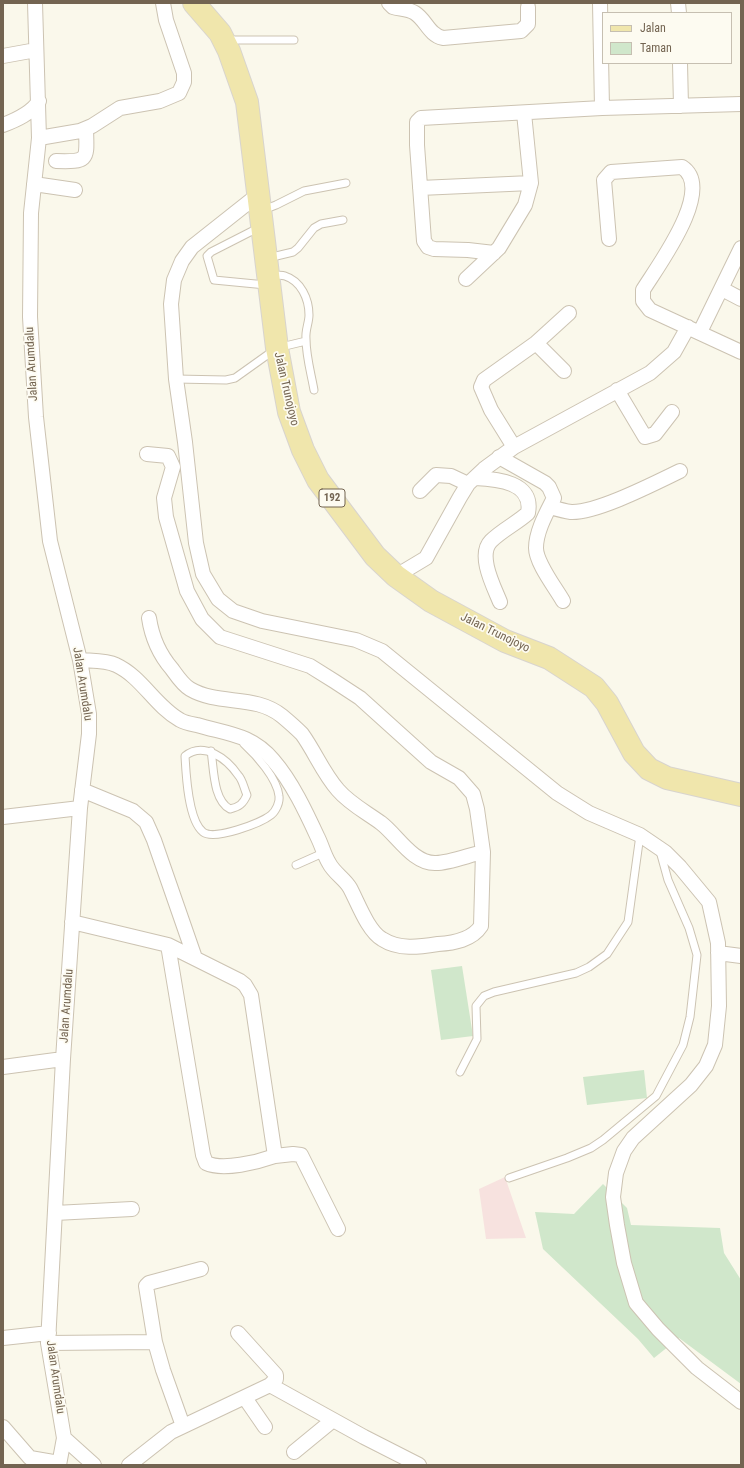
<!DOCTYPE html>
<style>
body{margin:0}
#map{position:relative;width:744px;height:1468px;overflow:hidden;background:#faf8eb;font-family:"Roboto Condensed",sans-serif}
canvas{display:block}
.frame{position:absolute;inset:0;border:4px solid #736451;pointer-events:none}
.legend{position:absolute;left:602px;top:12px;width:130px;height:52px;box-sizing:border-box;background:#fdfbf1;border:1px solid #c6bfb1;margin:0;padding:5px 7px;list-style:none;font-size:12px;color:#736451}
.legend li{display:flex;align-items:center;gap:8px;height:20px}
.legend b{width:20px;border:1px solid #c6bfb1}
</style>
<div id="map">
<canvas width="744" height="1468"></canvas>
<div class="frame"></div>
<ul class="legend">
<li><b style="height:5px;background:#f0e6ac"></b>Jalan</li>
<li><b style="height:11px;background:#d0e7cb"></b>Taman</li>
</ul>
</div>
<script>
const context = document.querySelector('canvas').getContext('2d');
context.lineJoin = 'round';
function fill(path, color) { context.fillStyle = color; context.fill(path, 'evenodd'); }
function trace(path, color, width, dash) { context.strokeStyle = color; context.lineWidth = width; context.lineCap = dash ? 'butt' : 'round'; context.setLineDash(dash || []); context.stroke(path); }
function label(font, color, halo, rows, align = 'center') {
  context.font = font + ' "Roboto Condensed",sans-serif'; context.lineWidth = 3.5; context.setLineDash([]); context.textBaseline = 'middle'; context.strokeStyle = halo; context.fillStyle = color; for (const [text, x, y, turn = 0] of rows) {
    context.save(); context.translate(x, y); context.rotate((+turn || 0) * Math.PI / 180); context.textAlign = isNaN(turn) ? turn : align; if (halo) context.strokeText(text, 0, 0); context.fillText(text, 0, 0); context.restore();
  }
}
fill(new Path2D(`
 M 505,1177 L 526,1238 L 486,1239 L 479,1189 Z`), '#f7e2df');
fill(new Path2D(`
 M 462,966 L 473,1036 L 441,1040 L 431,970 Z
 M 644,1070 L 647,1098 L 587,1105 L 583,1077 Z
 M 603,1184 L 627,1208 L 631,1225 L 720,1228 L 724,1253 L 741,1280 L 741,1384 L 679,1338 L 654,1358 L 638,1339 L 543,1249 L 535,1212 L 574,1214 Z`), '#d0e7cb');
const lane = new Path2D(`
 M 228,40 L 294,40
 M 263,210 L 276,205 L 304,191 L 346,183
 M 260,227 L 211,252 L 207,256 L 214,280 L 266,285
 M 268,258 L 293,252 L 298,248 L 314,228 L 321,224 L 343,220
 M 270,276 C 274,276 280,274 285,276 C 301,281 309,299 309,315 C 309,323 305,330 306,339 C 306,356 311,373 314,390
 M 176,379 L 226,380 L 235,378 L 277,348 L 306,341
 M 211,751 C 214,769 213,800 230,809 C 239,807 243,804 247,795 C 244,789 243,780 238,775 C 227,759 204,741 185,756 C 186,774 188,820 203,832 C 214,841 261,823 271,815 C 276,811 280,802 279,796 C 277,778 256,755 244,744
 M 296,865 L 323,853
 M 460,1072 L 477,1039 L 476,1006 L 484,996 L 494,992 L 576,973 L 589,967 L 607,954 L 628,922 L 640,835
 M 509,1178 L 567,1158 L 591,1148 L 603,1140 L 656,1096 L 683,1045 L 690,1017 L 697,955 L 689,928 L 668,880 L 660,851`);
const street = new Path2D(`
 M 35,3 L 39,138 L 31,213 L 30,317 L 36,417 L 50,541 L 80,660 L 89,714 L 89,734 L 80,808 L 63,1059 L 48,1343 L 64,1438 L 59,1465
 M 389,3 L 393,7 C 399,9 409,9 415,13 C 426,20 429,35 443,38 L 521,31 L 528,24 L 528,7
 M 600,3 L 602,108
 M 678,3 L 679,13
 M 3,56 L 36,50
 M 680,63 L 681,106
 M 3,125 C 16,120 32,113 39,101
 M 39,138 L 80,131 L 92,126 L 120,108 L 160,101 L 179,93 L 184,82 L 184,73 L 166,20 L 163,3
 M 56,161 C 89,162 87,160 86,129
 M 34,184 L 75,190
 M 420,188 L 531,183
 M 259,194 L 192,247 L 182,261 L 174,280 L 171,304 L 176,379 L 185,442 L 196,543 L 203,574 L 218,599 L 233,611 L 262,621 L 356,640 L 382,651 L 557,793 L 589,813 L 640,835 L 665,852 L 680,867 L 709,902 L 718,943 L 719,1006 L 715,1045 L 706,1066 L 691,1085 L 633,1138 L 624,1151 L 616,1173 L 613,1197 L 617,1225 L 624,1263 L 636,1303 L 658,1329 L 697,1368 L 741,1402
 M 609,239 L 604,180 L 611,172 L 682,167 C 716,189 657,267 643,290 L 643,301 L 650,310 L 741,352
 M 494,253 L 468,250 L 434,249 L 428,247 L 424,241 L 417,145 L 417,122 L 421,118 L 602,108 L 741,104
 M 466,279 L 499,248 L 525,205 L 531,183 L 524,113
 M 722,289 L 741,299
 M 700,332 L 741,248
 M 536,343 L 564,371
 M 617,390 L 645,437 L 655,434 L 672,412
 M 514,447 L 491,410 L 481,387 L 484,380 L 536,343 L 569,313
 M 499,457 L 545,483 L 549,487 L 554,498 C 547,512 536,531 536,548 C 536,563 555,587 563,601
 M 475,478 C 497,479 534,482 528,513 C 517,523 502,530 491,541 C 477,555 494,587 500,602
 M 420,491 L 436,475 L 451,476 L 468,484
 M 550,507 C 557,509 564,511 571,512 C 597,513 655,483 680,471
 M 396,576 L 426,558 L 460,497 L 468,484 L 484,469 L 514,447 L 650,373 L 674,352 L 688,327
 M 149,618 C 152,638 159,654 172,669 C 177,676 183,685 190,689 C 219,706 255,694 282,716 C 288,721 296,728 302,734 C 315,752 323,773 338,790 C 350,804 366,812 381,823 C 397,835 413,864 436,863 C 449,863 469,855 483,852
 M 80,660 C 92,661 106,660 116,665 C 142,677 155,706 180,720 C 185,723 192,724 197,725 C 227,734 251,734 273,760 C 292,782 306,812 318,838 C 322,846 324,855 329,863 C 334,873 345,879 350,888 C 358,903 368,931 382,939 C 399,950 419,947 438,944 C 454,943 472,940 481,926 L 483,852 L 477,809 L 473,794 L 459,778 L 431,762 L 360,698 L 334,681 L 310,666 L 220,637 L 202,619 L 187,591 L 166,517 L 164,498 L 173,467 L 168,456 L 147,454
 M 82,790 L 133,811 L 146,822 L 154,840 L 195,958
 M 3,817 L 80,808
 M 72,922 L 168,945 L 203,1155 L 206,1163 C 223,1171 258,1162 275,1156 L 251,995 L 245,985 L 240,981 L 168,945
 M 718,953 L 741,956
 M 3,1067 L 63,1059
 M 275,1156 L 293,1154 L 301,1155 L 338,1229
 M 55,1213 L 132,1209
 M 238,1333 L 276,1375 L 276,1379 L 270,1385
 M 3,1338 L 49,1333
 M 48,1343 L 155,1342
 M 245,1398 L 265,1427
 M 183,1426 L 163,1370 L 155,1342 L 146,1286 L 149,1283 L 201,1269
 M 3,1427 L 30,1458 L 59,1463
 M 64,1438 L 94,1465
 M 294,1452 L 333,1420
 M 129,1465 L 171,1432 L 270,1385 L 364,1437 L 419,1465`);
const primary = new Path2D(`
 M 194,3 L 220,33 L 229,51 L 247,102 L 277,348 L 289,412 L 303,450 L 318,480 L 375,556 L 396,576 L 431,601 L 505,641 L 549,658 L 594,687 L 607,703 L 634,753 L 649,769 L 667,778 L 741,795`);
trace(lane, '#ccc3b2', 9);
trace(street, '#ccc3b2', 16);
trace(primary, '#d8d4ce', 24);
trace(lane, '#fff', 7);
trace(street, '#fff', 14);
trace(primary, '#f0e6ac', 22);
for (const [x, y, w] of [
 [332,498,26]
]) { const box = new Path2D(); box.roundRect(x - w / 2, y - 9, w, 18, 3); context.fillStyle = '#fdfbf1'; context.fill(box); trace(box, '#736451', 1); }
label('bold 11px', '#736451', null, [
 ["192",332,498]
]);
label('12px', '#736451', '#fdfbf1', [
 ["Jalan Arumdalu",32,364,-93],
 ["Jalan Trunojoyo",286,389,77],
 ["Jalan Trunojoyo",495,633,26],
 ["Jalan Arumdalu",82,684,81],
 ["Jalan Arumdalu",67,1006,-86],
 ["Jalan Arumdalu",55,1377,82]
]);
</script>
